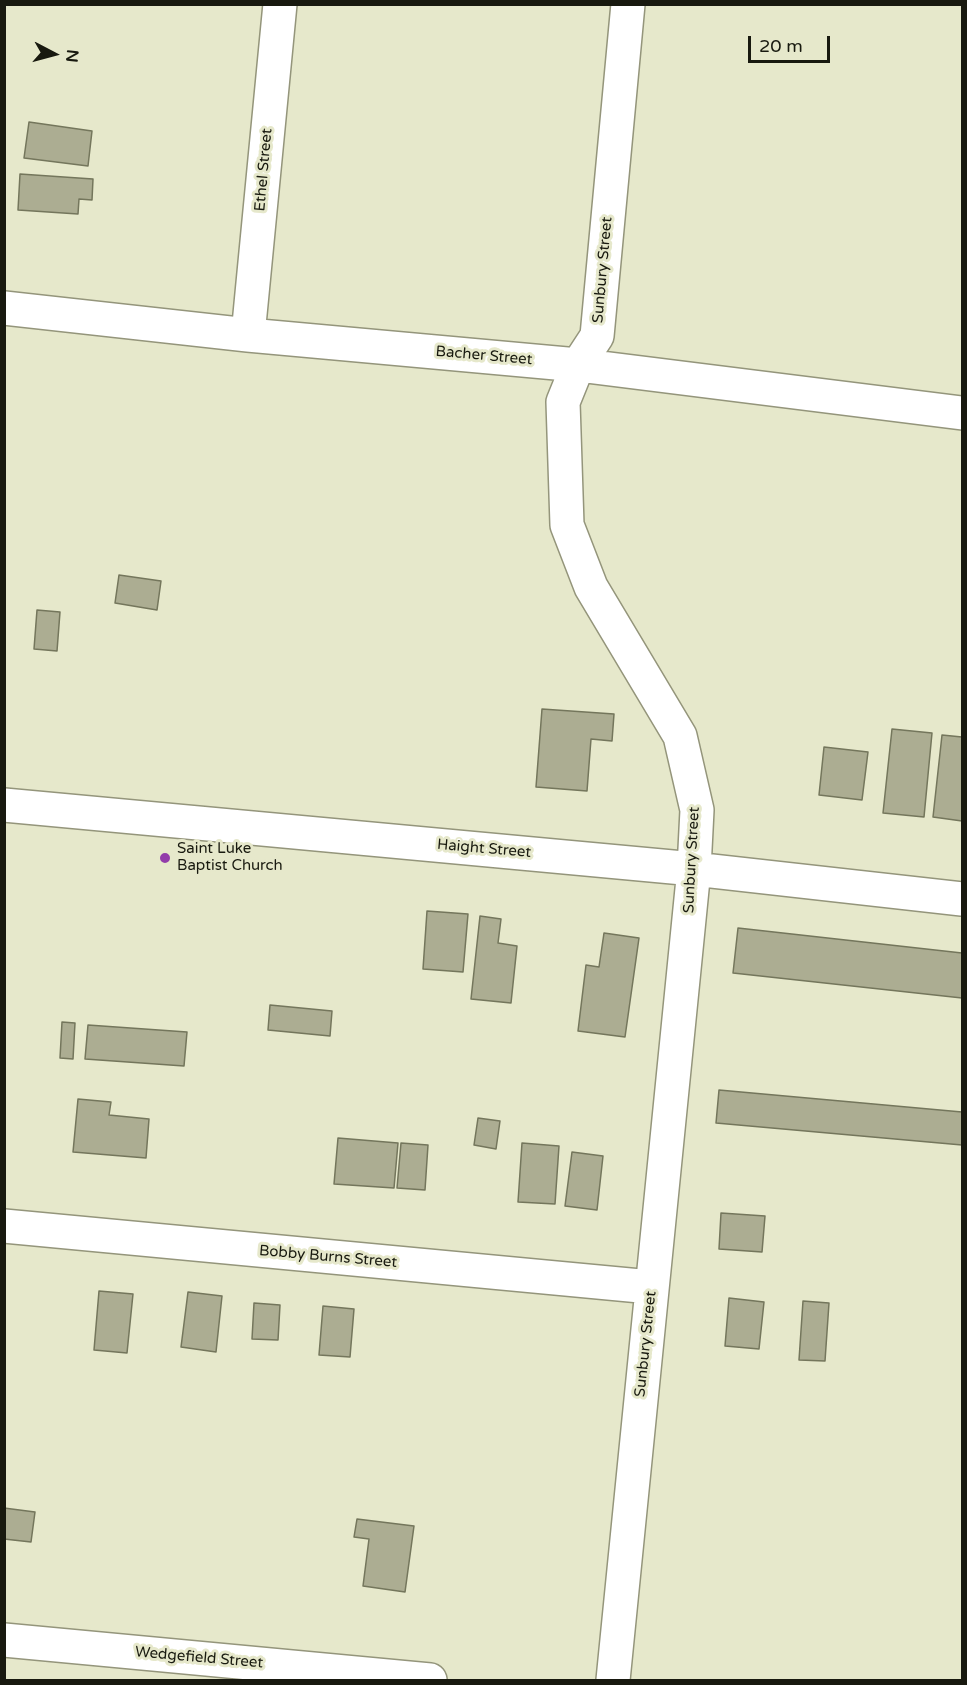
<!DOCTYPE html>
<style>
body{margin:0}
#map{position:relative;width:967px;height:1685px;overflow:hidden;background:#e6e8cb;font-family:"Varela Round",sans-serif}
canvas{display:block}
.frame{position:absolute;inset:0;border:6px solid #18190f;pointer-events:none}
.north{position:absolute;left:24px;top:24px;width:60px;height:60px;-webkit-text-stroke:4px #e6e8cb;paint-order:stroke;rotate:96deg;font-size:16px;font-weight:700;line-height:24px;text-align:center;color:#18190f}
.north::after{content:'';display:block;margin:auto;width:21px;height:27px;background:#18190f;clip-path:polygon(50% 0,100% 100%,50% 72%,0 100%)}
.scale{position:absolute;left:748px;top:36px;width:82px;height:27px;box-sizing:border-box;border:3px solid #18190f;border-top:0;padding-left:8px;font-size:18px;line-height:21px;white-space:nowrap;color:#18190f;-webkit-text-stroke:4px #e6e8cb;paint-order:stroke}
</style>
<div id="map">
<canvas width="967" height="1685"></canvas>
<div class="frame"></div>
<div class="north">N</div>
<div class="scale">20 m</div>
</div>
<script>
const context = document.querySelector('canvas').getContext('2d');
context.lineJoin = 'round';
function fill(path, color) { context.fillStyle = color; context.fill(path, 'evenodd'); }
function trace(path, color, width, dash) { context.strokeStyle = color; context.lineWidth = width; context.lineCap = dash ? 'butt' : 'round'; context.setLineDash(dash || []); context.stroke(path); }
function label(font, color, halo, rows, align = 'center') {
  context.font = font + ' "Varela Round",sans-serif'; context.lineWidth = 6; context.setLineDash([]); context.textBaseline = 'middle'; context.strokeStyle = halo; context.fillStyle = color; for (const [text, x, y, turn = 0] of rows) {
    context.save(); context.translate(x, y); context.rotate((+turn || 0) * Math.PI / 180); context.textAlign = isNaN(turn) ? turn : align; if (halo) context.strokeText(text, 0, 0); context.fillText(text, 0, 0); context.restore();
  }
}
const building = new Path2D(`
 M 29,122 L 92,131 L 88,166 L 24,158 Z
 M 20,174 L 93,179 L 92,200 L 79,199 L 78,214 L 18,210 Z
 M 119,575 L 161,581 L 157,610 L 115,603 Z
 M 37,610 L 60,612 L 57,651 L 34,649 Z
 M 542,709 L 614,714 L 612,741 L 591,739 L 587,791 L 536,787 Z
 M 892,729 L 932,733 L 924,817 L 883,813 Z
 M 942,735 L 962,737 L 962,821 L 933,817 Z
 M 824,747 L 868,752 L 862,800 L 819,795 Z
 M 427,911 L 468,914 L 463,972 L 423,969 Z
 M 480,916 L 501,919 L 498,943 L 517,946 L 511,1003 L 471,999 Z
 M 738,928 L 962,953 L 962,998 L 733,973 Z
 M 604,933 L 639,938 L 625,1037 L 578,1031 L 586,965 L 599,967 Z
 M 270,1005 L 332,1011 L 330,1036 L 268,1030 Z
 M 62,1022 L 75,1023 L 73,1059 L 60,1058 Z
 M 88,1025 L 187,1032 L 184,1066 L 85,1059 Z
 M 719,1090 L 962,1112 L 962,1145 L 716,1123 Z
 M 78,1099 L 111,1102 L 109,1115 L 149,1119 L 146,1158 L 73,1152 Z
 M 478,1118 L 500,1121 L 496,1149 L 474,1145 Z
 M 338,1138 L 398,1143 L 394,1188 L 334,1184 Z
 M 401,1143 L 428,1145 L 425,1190 L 397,1188 Z
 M 522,1143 L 559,1146 L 555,1204 L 518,1202 Z
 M 572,1152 L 603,1156 L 597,1210 L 565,1206 Z
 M 721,1213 L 765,1216 L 762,1252 L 719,1249 Z
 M 99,1291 L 133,1294 L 127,1353 L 94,1350 Z
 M 188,1292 L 222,1296 L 216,1352 L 181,1347 Z
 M 729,1298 L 764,1302 L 759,1349 L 725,1346 Z
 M 803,1301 L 829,1303 L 825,1361 L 799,1360 Z
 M 254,1303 L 280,1305 L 278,1340 L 252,1339 Z
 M 323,1306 L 354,1309 L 350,1357 L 319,1355 Z
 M 4,1508 L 35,1512 L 31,1542 L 4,1539 Z
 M 357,1519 L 414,1526 L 405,1592 L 363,1586 L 369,1539 L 354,1537 Z`);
fill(building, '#acad92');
trace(building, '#74765c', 1.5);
const minor = new Path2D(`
 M 4,308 L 248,335 L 578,365 L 962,413
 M 248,335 L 280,4
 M 4,805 L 694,869 L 962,899
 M 4,1226 L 651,1287
 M 4,1640 L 430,1680
 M 613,1680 L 694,869 L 697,810 L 680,736 L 591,587 L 567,525 L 563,402 L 578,365 L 597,336 L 628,4`);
trace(minor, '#94957b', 36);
trace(minor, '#fff', 33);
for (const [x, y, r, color] of [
 [165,858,6,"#923caa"]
]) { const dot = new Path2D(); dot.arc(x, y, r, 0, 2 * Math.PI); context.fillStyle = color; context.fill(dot); trace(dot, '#e6e8cb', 2); }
label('15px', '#18190f', '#e6e8cb', [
 ["Ethel Street",264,170,-85],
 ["Sunbury Street",603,270,-85],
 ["Bacher Street",484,356,5],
 ["Haight Street",484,849,5],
 ["Sunbury Street",692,860,-87],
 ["Bobby Burns Street",328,1257,5],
 ["Sunbury Street",646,1344,-84],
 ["Wedgefield Street",199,1658,5]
]);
label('15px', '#18190f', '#e6e8cb', [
 ["Saint Luke",177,849],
 ["Baptist Church",177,866]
], 'left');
</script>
